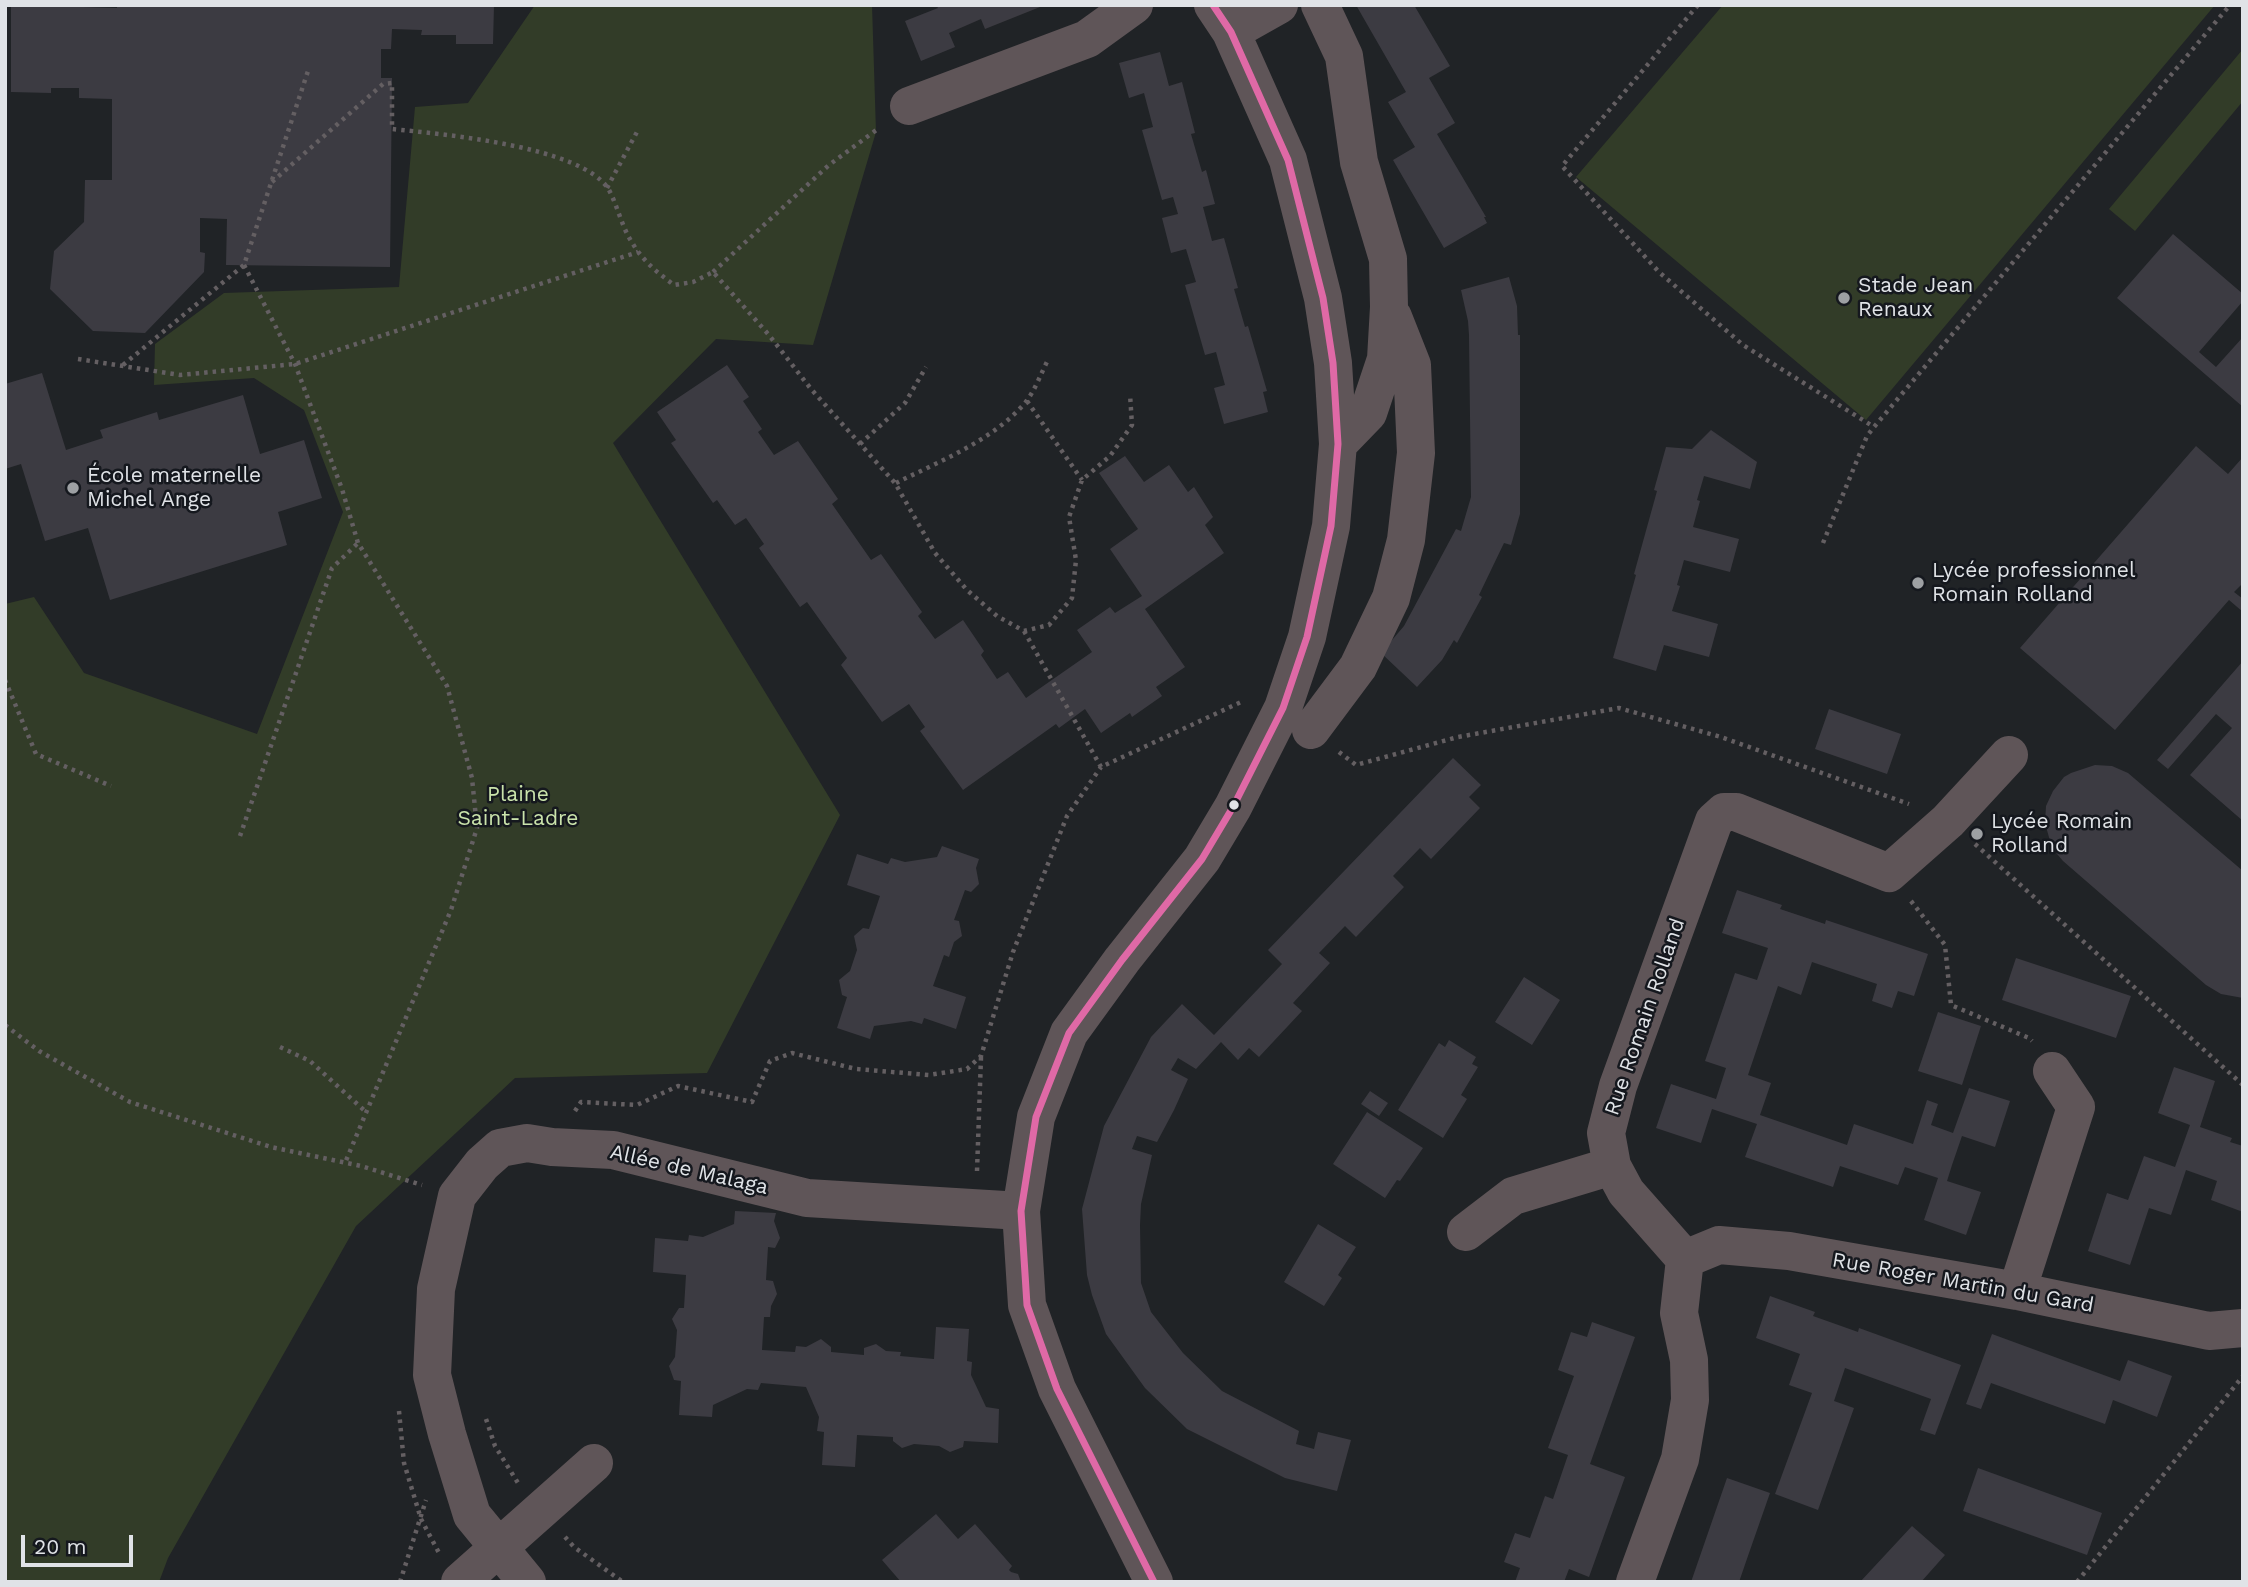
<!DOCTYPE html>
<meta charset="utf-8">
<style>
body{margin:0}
#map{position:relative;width:2248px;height:1587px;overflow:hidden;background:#202326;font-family:"Work Sans",sans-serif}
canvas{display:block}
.frame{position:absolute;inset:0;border:7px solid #e0e3e7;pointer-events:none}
.scale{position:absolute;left:21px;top:1535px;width:112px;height:32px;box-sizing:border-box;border:4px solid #e0e3e7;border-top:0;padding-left:9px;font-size:21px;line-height:24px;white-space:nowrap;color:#e0e3e7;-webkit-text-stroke:5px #15181e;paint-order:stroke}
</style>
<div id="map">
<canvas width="2248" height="1587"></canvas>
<div class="frame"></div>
<div class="scale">20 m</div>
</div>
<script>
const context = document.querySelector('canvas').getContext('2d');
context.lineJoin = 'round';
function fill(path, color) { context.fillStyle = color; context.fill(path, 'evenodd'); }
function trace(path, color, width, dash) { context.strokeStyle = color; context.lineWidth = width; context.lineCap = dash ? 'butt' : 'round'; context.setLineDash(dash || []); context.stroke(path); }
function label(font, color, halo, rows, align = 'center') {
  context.font = font + ' "Work Sans",sans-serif'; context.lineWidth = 5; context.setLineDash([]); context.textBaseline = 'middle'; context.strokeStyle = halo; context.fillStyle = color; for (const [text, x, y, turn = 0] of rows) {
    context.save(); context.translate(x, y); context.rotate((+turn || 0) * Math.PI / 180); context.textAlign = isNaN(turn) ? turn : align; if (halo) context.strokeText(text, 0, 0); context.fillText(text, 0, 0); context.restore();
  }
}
fill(new Path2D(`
 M 535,5 L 872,5 L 876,132 L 813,345 L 716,339 L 613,443 L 840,815 L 707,1073 L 515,1078 L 356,1226 L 168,1558 L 159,1582 L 5,1582 L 5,604 L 34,597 L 84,673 L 257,734 L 343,512 L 304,410 L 254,378 L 154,385 L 155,344 L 224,293 L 399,287 L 415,107 L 468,103 Z
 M 1723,5 L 2215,5 L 1866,420 L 1576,177 Z
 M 2243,49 L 2243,101 L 2135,231 L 2109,209 Z`), '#323c28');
fill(new Path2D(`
 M 11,5 L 83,5 L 83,7 L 117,8 L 117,5 L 494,5 L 493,44 L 456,44 L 456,35 L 421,35 L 422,30 L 392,29 L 391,49 L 381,49 L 381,78 L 392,78 L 390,267 L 226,265 L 227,219 L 200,218 L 200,252 L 205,253 L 204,272 L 145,333 L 93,331 L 50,289 L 54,251 L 84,222 L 85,180 L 112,180 L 112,99 L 79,98 L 79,88 L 51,88 L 51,93 L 11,92 Z
 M 936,5 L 1045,5 L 985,29 L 981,19 L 949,33 L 955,47 L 921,61 L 905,21 L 938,8 Z
 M 1356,5 L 1414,5 L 1450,66 L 1429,78 L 1455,123 L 1437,134 L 1486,217 L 1484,217 L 1487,223 L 1444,248 L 1393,160 L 1415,147 L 1388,102 L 1406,92 Z
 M 1160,52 L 1169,86 L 1182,82 L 1195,133 L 1191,134 L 1202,172 L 1206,170 L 1215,204 L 1203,207 L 1212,241 L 1224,238 L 1238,288 L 1234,289 L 1245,327 L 1248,326 L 1267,391 L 1263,392 L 1268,412 L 1224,424 L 1214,388 L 1225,385 L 1216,352 L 1205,355 L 1185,285 L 1196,282 L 1186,249 L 1171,253 L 1162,218 L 1178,214 L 1173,197 L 1162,200 L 1142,130 L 1153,127 L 1144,93 L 1129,98 L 1119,63 Z
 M 2173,234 L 2243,294 L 2243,301 L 2199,352 L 2216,367 L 2243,337 L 2243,407 L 2117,298 Z
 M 1509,277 L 1517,306 L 1518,335 L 1520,335 L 1520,514 L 1511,545 L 1504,543 L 1479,595 L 1482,597 L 1457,643 L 1454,640 L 1442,660 L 1417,687 L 1381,653 L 1404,626 L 1456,529 L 1461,531 L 1471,497 L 1469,335 L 1468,321 L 1461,290 Z
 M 727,365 L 749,397 L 743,401 L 762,429 L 758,432 L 774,455 L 798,441 L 838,499 L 832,504 L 871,560 L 881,554 L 922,612 L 918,616 L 935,639 L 963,620 L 984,651 L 981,655 L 997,679 L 1008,672 L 1026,698 L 1092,652 L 1077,630 L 1110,607 L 1115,613 L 1142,596 L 1110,549 L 1138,529 L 1099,473 L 1125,456 L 1144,482 L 1169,465 L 1188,492 L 1194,487 L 1213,517 L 1205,525 L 1224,553 L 1145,609 L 1185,667 L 1156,687 L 1162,696 L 1132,717 L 1130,713 L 1101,733 L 1085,709 L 1059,728 L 1056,724 L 963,790 L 920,731 L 925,727 L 909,704 L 882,722 L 841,665 L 847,658 L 807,602 L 800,607 L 759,548 L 764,544 L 746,518 L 735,525 L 717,500 L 713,503 L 671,443 L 676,440 L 657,412 Z
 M 42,373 L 66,450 L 103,438 L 100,430 L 157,412 L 159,420 L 243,395 L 260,454 L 304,440 L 322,498 L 278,512 L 287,545 L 110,600 L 88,528 L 45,541 L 21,464 L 5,469 L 5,384 Z
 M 1711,430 L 1757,462 L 1750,489 L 1704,476 L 1697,500 L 1700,501 L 1693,527 L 1739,539 L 1730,572 L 1684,560 L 1677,585 L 1680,586 L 1672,611 L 1718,624 L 1709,657 L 1664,645 L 1656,671 L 1613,658 L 1636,575 L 1634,574 L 1657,491 L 1654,490 L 1666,447 L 1692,449 Z
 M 2196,446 L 2228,474 L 2243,457 L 2243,583 L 2234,592 L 2243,599 L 2243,612 L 2229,600 L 2115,730 L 2020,648 Z
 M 2243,661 L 2243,821 L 2190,775 L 2232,728 L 2216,714 L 2168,769 L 2157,760 Z
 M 1829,709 L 1901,734 L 1887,774 L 1815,749 Z
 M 1453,758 L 1481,785 L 1469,797 L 1480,808 L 1431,859 L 1420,848 L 1393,876 L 1404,887 L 1356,937 L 1345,926 L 1319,953 L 1330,963 L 1293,1003 L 1302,1011 L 1259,1057 L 1249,1048 L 1238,1060 L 1221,1042 L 1196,1069 L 1178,1058 L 1171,1070 L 1188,1079 L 1174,1110 L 1157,1142 L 1137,1136 L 1132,1149 L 1152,1155 L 1141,1204 L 1140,1225 L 1141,1283 L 1151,1312 L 1183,1353 L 1222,1391 L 1299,1431 L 1296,1444 L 1314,1449 L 1318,1432 L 1351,1440 L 1337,1491 L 1285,1478 L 1187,1429 L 1145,1388 L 1106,1334 L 1092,1295 L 1087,1275 L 1082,1209 L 1104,1126 L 1151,1037 L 1182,1004 L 1214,1035 L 1282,964 L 1268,950 Z
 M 2095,765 L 2112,766 L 2128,773 L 2243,871 L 2243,998 L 2221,994 L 2206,985 L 2063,861 L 2052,848 L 2045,823 L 2046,806 L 2053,791 L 2064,777 L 2071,773 Z
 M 942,846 L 979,859 L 976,868 L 979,884 L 971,892 L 965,890 L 954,920 L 959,921 L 962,936 L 954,942 L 949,957 L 944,955 L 933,986 L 966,997 L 956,1029 L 924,1018 L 922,1024 L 911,1021 L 874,1026 L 870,1039 L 837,1028 L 847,997 L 842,995 L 839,980 L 850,971 L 857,950 L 854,936 L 863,928 L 869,929 L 880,896 L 847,885 L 857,854 L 888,864 L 891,858 L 905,862 L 937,857 Z
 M 1737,890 L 1782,905 L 1780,909 L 1825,924 L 1826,920 L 1928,954 L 1914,996 L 1898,991 L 1892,1008 L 1872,1001 L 1877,984 L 1812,962 L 1801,995 L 1778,986 L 1748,1075 L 1771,1083 L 1760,1115 L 1847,1145 L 1854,1124 L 1913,1144 L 1927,1100 L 1938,1104 L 1931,1125 L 1953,1133 L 1969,1088 L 2010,1101 L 1995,1147 L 1962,1136 L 1952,1165 L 1947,1181 L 1981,1192 L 1966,1235 L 1924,1220 L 1938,1178 L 1905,1167 L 1898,1185 L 1840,1166 L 1833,1187 L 1745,1157 L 1757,1124 L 1712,1109 L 1701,1143 L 1656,1128 L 1671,1084 L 1716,1099 L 1726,1068 L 1705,1061 L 1735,973 L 1757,980 L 1768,948 L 1722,933 Z
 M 2016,958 L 2131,996 L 2116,1038 L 2002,1000 Z
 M 1524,977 L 1560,1000 L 1532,1045 L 1495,1022 Z
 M 1938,1012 L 1981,1026 L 1962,1085 L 1918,1071 Z
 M 1449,1040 L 1476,1057 L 1472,1064 L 1478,1067 L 1461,1095 L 1467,1099 L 1443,1138 L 1398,1110 L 1439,1043 L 1445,1047 Z
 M 2174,1067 L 2215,1081 L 2200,1127 L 2232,1138 L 2230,1142 L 2243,1146 L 2243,1212 L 2211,1200 L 2217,1181 L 2186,1170 L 2171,1215 L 2149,1208 L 2130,1265 L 2088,1251 L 2107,1193 L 2128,1200 L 2144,1156 L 2175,1167 L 2190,1125 L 2158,1113 Z
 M 1370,1091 L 1388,1103 L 1379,1116 L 1361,1104 Z
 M 1367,1112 L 1423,1148 L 1400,1181 L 1397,1180 L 1385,1198 L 1333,1164 Z
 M 735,1211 L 776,1213 L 774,1221 L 780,1238 L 775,1248 L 768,1247 L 766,1280 L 773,1281 L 777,1294 L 771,1306 L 770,1317 L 764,1317 L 762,1350 L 795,1352 L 796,1346 L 806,1347 L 821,1339 L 831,1347 L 831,1352 L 864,1355 L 864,1348 L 876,1344 L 886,1351 L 901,1352 L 900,1356 L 934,1359 L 936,1327 L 969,1329 L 967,1361 L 972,1362 L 971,1375 L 986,1407 L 999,1409 L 998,1443 L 964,1441 L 963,1447 L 950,1452 L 939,1446 L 914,1444 L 902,1448 L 893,1441 L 893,1437 L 857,1435 L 855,1467 L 822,1465 L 824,1432 L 817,1431 L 819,1417 L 806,1387 L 761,1383 L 758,1390 L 747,1389 L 713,1405 L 712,1417 L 679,1415 L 681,1381 L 674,1380 L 669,1366 L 675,1357 L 677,1330 L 672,1319 L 679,1308 L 684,1308 L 686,1275 L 653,1272 L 655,1238 L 688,1241 L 689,1235 L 703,1237 L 734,1224 Z
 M 1318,1224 L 1356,1247 L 1338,1275 L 1342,1278 L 1324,1306 L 1284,1282 Z
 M 1770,1296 L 1815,1312 L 1813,1316 L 1858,1332 L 1859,1328 L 1961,1365 L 1935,1435 L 1920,1430 L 1931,1399 L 1845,1368 L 1834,1401 L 1854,1408 L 1818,1510 L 1775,1494 L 1812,1393 L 1789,1385 L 1800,1354 L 1756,1338 Z
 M 1592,1322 L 1635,1337 L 1590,1464 L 1625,1477 L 1589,1577 L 1569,1569 L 1564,1582 L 1515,1582 L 1520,1568 L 1504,1562 L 1515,1533 L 1530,1538 L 1545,1496 L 1553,1499 L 1568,1455 L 1548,1448 L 1574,1376 L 1558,1370 L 1571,1332 L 1587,1337 Z
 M 1992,1334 L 2120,1381 L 2128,1360 L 2172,1376 L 2157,1417 L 2113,1400 L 2105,1424 L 1991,1383 L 1981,1409 L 1966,1404 Z
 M 1978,1468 L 2102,1513 L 2087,1555 L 1963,1511 Z
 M 1727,1478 L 1770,1493 L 1749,1553 L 1739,1582 L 1691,1582 Z
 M 936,1514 L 958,1539 L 975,1524 L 1012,1566 L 1009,1570 L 1011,1572 L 1018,1574 L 1021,1582 L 901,1582 L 882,1560 Z
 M 1912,1526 L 1945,1555 L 1921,1582 L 1860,1582 Z`), '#3c3b42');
trace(new Path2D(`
 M 1698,5 L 1562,166 L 1659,272 L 1743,345 L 1874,427
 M 272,182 L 383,84 L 392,83 L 392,129 C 441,134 583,146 609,190 C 618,207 622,228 633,244 C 643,261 659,274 674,285 L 693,282 L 713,272 L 769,335 L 811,389 L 895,483 L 935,553 L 967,590 L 997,616 L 1024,631 L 1049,625 L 1072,598 L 1076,560 L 1069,517 L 1082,480 L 1110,456 L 1132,425 L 1130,394
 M 607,188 L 638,130
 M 244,265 L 295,364 L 342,489 L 358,543 L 447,686 L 472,778 L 477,828 L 451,910 L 345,1163
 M 713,272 L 829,165 L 879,128
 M 78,359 L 180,375 L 295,364 L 638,252
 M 123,365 L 244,265 L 308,71
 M 1027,401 L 1082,480
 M 860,444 L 905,403 L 926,367
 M 896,483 C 940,461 992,441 1025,403 C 1035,391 1041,373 1048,360
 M 1823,543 L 1867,436 L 1874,427 L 2230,5
 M 1024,631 L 1101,767 L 1241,702
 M 5,680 L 36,754 L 111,786
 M 1339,752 L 1356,765 L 1458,737 L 1619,708 L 1721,737 L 1909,804
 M 240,836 L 332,568 L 358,543
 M 1975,844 L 2243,1085
 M 1911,901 L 1945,945 L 1951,1005 L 2029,1038 L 2032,1041
 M 5,1025 L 39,1051 L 130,1102 L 271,1147 L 361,1166 L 422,1185
 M 280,1047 L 310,1061 L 366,1112
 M 575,1111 L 581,1102 L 637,1105 L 678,1086 L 752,1102 L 770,1061 L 792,1053 L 856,1069 L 929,1075 L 967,1069 L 981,1056 L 1013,952 L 1067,816 L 1101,767
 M 977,1171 L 981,1057
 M 399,1411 L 404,1463 L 421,1519 L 439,1553
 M 486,1419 L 495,1446 L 518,1483
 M 565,1537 L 574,1547 L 623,1582
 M 400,1582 L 426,1500
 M 2077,1582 L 2243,1376`), '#645f62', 4.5, [3.5, 5]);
trace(new Path2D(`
 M 1320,5 L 1344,56 L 1359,162 L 1388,259 L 1389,307 L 1386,359 L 1368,413 L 1338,444
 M 1231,32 L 1279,5
 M 909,106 L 1087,39 L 1134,5
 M 1311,730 L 1358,667 L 1391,598 L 1406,540 L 1416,453 L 1412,365 L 1393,317
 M 1466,1232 L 1513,1196 L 1612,1166
 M 1685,1259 L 1719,1245 L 1789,1251 L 2017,1291 L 2209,1331 L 2243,1328
 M 2017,1291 L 2076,1107 L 2052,1071
 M 460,1582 L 594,1463
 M 527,1582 L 472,1515 L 447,1434 L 432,1375 L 436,1289 L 457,1196 L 482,1164 L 500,1148 L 527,1143 L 552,1147 L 613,1150 L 807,1198 L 1021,1211
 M 1154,1582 L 1057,1389 L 1027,1305 L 1021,1211 L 1036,1117 L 1069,1033 L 1122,960 L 1202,859 L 1233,807 L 1283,708 L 1307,637 L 1331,526 L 1338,444 L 1333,363 L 1323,298 L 1288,160 L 1231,32 L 1213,5
 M 1635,1582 L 1680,1459 L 1690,1400 L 1689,1360 L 1679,1313 L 1685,1259 L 1626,1192 L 1612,1166 L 1606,1133 L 1618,1086 L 1714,821 L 1724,812 L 1736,812 L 1889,873 L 1948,821 L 2009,755`), '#5f5558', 38);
trace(new Path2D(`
 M 1154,1582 L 1057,1389 L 1027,1305 L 1021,1211 L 1036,1117 L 1069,1033 L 1122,960 L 1202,859 L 1233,807 L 1283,708 L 1307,637 L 1331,526 L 1338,444 L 1333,363 L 1323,298 L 1288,160 L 1231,32 L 1213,5`), '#df69a6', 7);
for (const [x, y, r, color] of [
 [1844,298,7,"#9da0a3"],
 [73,488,7,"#9da0a3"],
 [1918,583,7,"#9da0a3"],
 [1234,805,6,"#e0e3e7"],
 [1977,834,7,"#9da0a3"]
]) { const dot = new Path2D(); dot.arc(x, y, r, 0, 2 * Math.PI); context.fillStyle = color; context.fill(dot); trace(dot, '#15181e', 2.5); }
label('21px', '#e0e3e7', '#15181e', [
 ["Stade Jean",1858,286],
 ["Renaux",1858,310],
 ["École maternelle",87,476],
 ["Michel Ange",87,500],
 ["Lycée professionnel",1932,571],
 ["Romain Rolland",1932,595],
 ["Lycée Romain",1991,822],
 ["Rolland",1991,846]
], 'left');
label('21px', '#cae3ab', '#15181e', [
 ["Plaine",518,795],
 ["Saint-Ladre",518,819]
]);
label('21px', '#e0e3e7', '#15181e', [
 ["Rue Romain Rolland",1645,1017,-71],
 ["Allée de Malaga",689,1170,13],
 ["Rue Roger Martin du Gard",1963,1283,10]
]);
</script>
